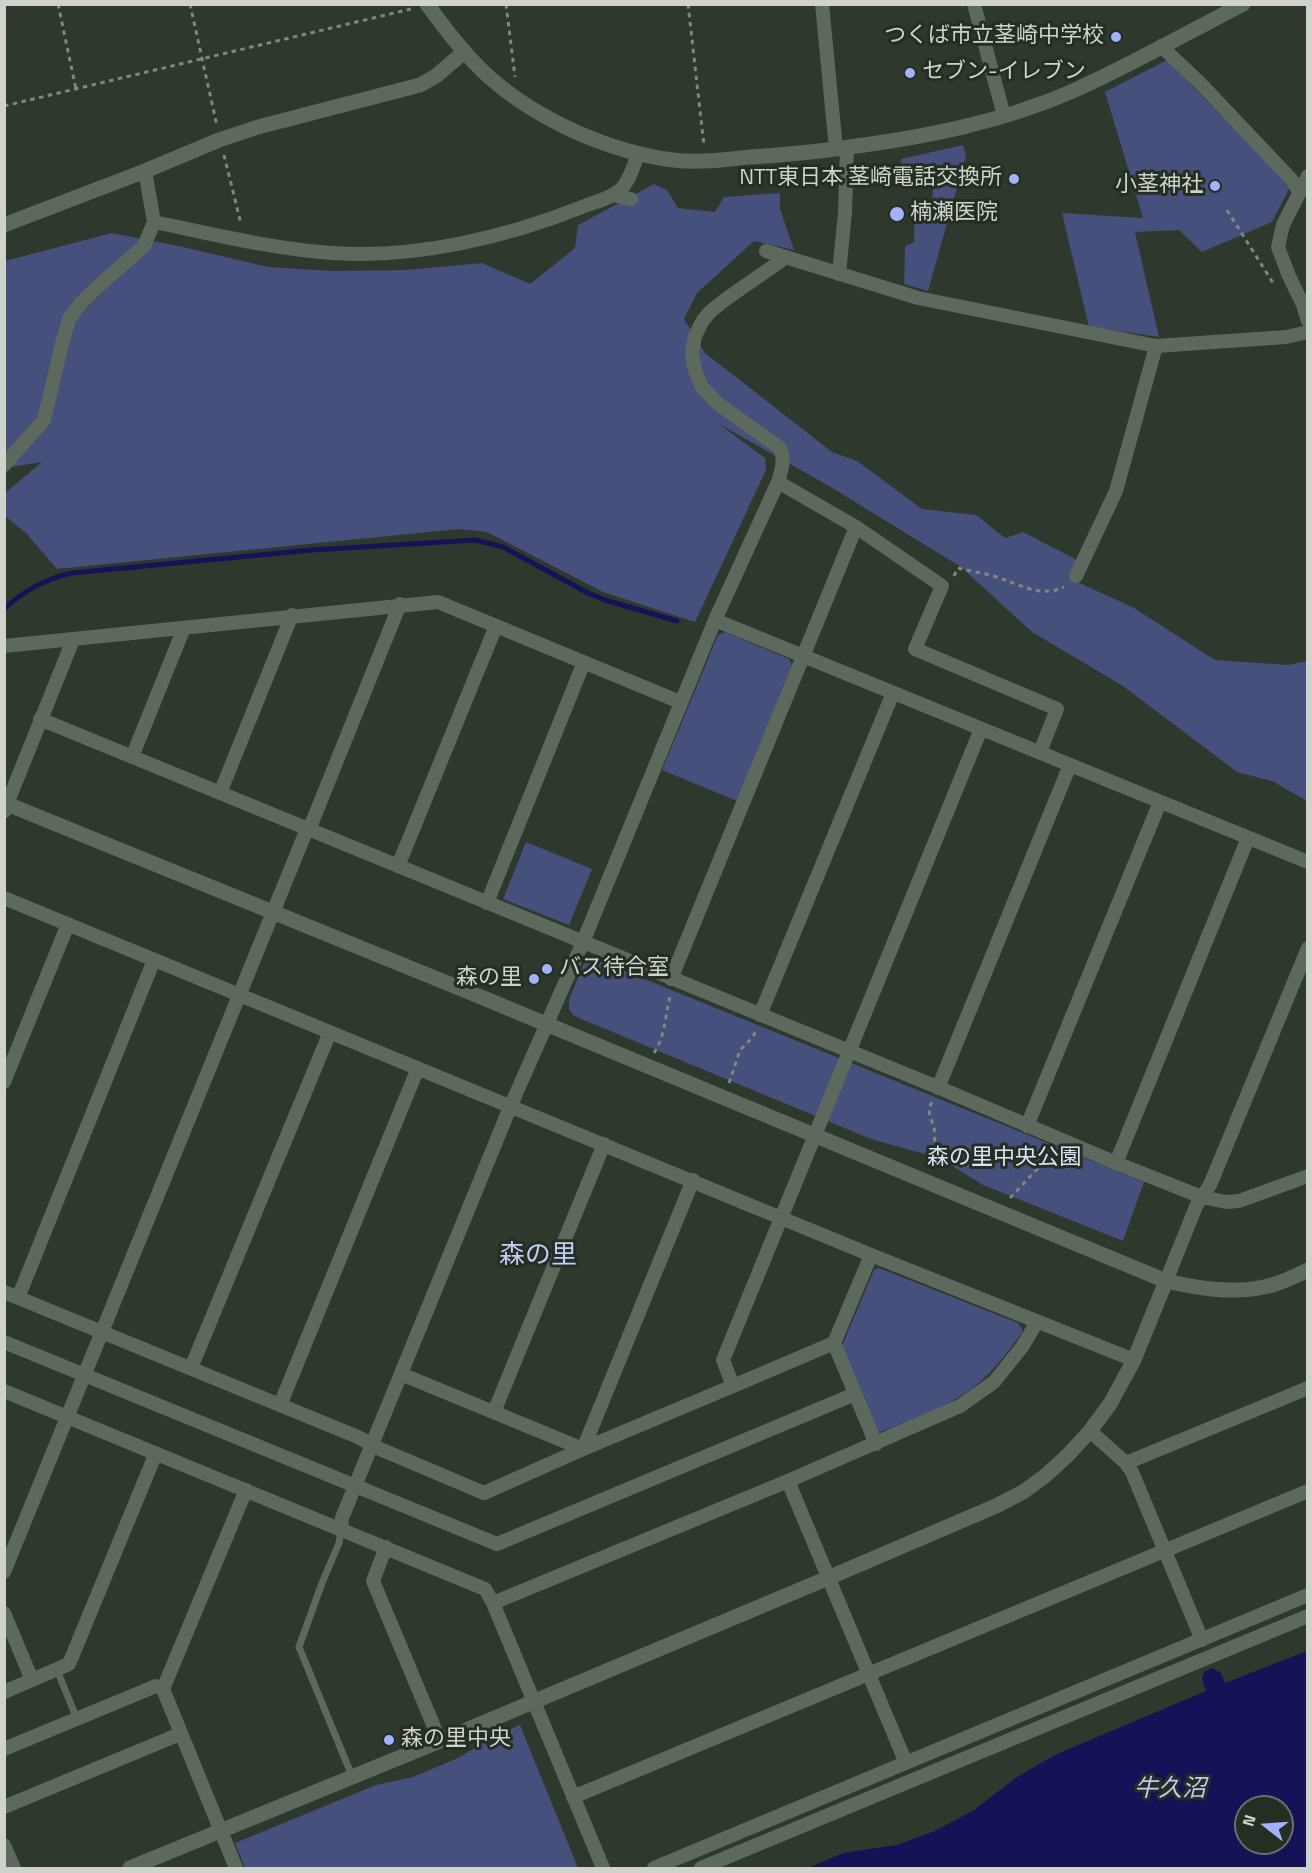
<!DOCTYPE html>
<meta charset="utf-8">
<style>
body{margin:0}
#map{position:relative;width:1312px;height:1873px;overflow:hidden;background:#2e382c;font-family:"Titillium Web",sans-serif}
canvas{display:block}
.frame{position:absolute;inset:0;border:6px solid #ced4cc;pointer-events:none}
.north{position:absolute;left:1234px;top:1795px;width:60px;height:60px;box-sizing:border-box;background:#242e22;border:2px solid #687066;border-radius:50%;rotate:287deg;font-size:16px;font-weight:700;line-height:24px;text-align:center;color:#ced4cc}
.north::after{content:'';display:block;margin:auto;width:21px;height:27px;background:#a2b2fd;clip-path:polygon(50% 0,100% 100%,50% 72%,0 100%)}
</style>
<div id="map">
<canvas width="1312" height="1873"></canvas>
<div class="frame"></div>
<div class="north">N</div>
</div>
<script>
const context = document.querySelector('canvas').getContext('2d');
context.lineJoin = 'round';
function fill(path, color) { context.fillStyle = color; context.fill(path, 'evenodd'); }
function trace(path, color, width, dash) { context.strokeStyle = color; context.lineWidth = width; context.lineCap = dash ? 'butt' : 'round'; context.setLineDash(dash || []); context.stroke(path); }
function label(font, color, halo, rows, align = 'center') {
  context.font = font + ' "Titillium Web","Noto Sans JP",sans-serif'; context.lineWidth = 6; context.setLineDash([]); context.textBaseline = 'middle'; context.strokeStyle = halo; context.fillStyle = color; for (const [text, x, y, turn = 0] of rows) {
    context.save(); context.translate(x, y); context.rotate((+turn || 0) * Math.PI / 180); context.textAlign = isNaN(turn) ? turn : align; if (halo) context.strokeText(text, 0, 0); context.fillText(text, 0, 0); context.restore();
  }
}
fill(new Path2D(`
 M 1167,60 L 1276,172 L 1289,189 L 1272,222 L 1202,252 L 1179,230 L 1135,232 L 1159,337 L 1089,327 L 1062,213 L 1143,218 L 1105,92 Z
 M 963,145 L 966,156 L 928,291 L 904,284 L 905,246 L 914,242 L 915,203 L 932,201 L 935,172 L 901,168 L 901,159 Z
 M 654,184 L 667,190 L 678,208 L 715,212 L 724,197 L 780,193 L 780,209 L 794,250 L 754,241 L 697,293 L 684,319 L 705,353 L 832,452 L 857,461 L 922,509 L 976,515 L 1005,538 L 1023,532 L 1079,561 L 1071,579 L 1134,608 L 1215,660 L 1288,665 L 1307,661 L 1307,801 L 1272,781 L 1237,772 L 1123,686 L 1032,632 L 961,567 L 829,486 L 719,424 L 765,458 L 766,470 L 695,622 L 603,592 L 487,532 L 459,529 L 57,569 L 26,533 L 5,516 L 5,493 L 42,462 L 5,468 L 5,261 L 112,233 L 183,247 L 268,267 L 332,271 L 406,270 L 482,263 L 530,284 L 575,248 L 578,225 Z
 M 725,632 L 789,659 L 792,665 L 737,801 L 662,770 L 718,635 Z
 M 526,842 L 592,869 L 569,925 L 503,899 Z
 M 595,959 L 1144,1182 L 1123,1241 L 983,1185 L 939,1158 L 871,1139 L 574,1016 L 569,1009 L 569,1000 L 584,963 Z
 M 879,1268 L 1018,1323 L 1023,1331 C 1006,1355 988,1379 962,1395 C 937,1412 906,1422 877,1433 L 841,1348 L 874,1270 Z
 M 520,1725 L 578,1868 L 245,1868 L 235,1843 L 376,1785 L 413,1777 L 458,1758 L 493,1737 Z`), '#474f7c');
fill(new Path2D(`
 M 1307,1651 L 1307,1868 L 808,1868 L 843,1853 L 897,1845 L 935,1831 L 974,1810 L 1017,1777 L 1057,1754 L 1206,1691 L 1202,1680 L 1204,1672 L 1212,1668 L 1221,1673 L 1225,1683 ZM 1246,1807 L 1282,1807 L 1282,1843 L 1246,1843 Z`), '#151258');
trace(new Path2D(`
 M 4,609 C 25,590 45,579 72,573 L 312,550 L 475,540 L 503,547 L 588,593 L 605,600 L 677,621`), '#151258', 5);
trace(new Path2D(`
 M 58,4 L 76,89
 M 190,4 L 217,126
 M 506,4 L 515,77
 M 688,4 L 704,146
 M 4,106 L 411,9
 M 224,155 L 241,224
 M 1227,210 L 1275,286
 M 954,576 L 958,568 C 973,572 991,574 1005,580 C 1024,587 1044,597 1064,587
 M 654,1053 C 666,1035 665,1013 671,993
 M 729,1083 L 740,1050 L 753,1037 L 757,1028
 M 928,1158 C 932,1150 935,1143 935,1134 C 934,1119 924,1115 933,1100
 M 1010,1198 L 1042,1164 L 1048,1149`), '#80887e', 3, [4.5, 4.5]);
trace(new Path2D(`
 M 341,1529 L 339,1543 L 322,1583 L 299,1647 L 352,1776
 M 57,1670 L 77,1719`), '#5d695c', 7);
trace(new Path2D(`
 M 822,4 L 836,149
 M 974,4 L 1004,116
 M 1161,46 L 1200,83 L 1290,178 L 1299,191
 M 145,171 L 154,222 C 213,234 273,249 333,253 C 415,259 507,237 582,207 C 594,202 610,199 620,190 C 629,182 634,165 638,154
 M 1308,176 L 1283,225 L 1278,247 L 1289,276 L 1303,305 L 1308,321
 M 613,195 L 631,199
 M 766,251 L 918,298 L 1156,346 L 1286,337 L 1308,332
 M 839,274 L 845,212 L 847,148
 M 4,465 L 44,420 L 62,344 L 69,319 L 81,303 L 94,290 L 144,246 L 154,222
 M 778,482 L 856,527 L 942,586 L 915,649 L 1057,709 L 1040,752
 M 1076,576 L 1116,491 L 1156,346
 M 715,620 L 1308,862
 M 4,646 L 438,602 L 680,702
 M 40,719 L 942,1089 L 1116,1163 L 1202,1197 L 1226,1202 L 1239,1201 L 1308,1176
 M 132,757 L 184,628
 M 220,793 L 292,615
 M 7,804 L 73,640
 M 309,830 L 400,604
 M 398,866 L 496,626
 M 4,898 L 871,1255 L 1134,1360
 M 487,903 L 584,662
 M 671,979 L 856,527
 M 760,1015 L 893,693
 M 4,1082 L 68,924
 M 938,1088 L 1070,765
 M 1027,1126 L 1160,802
 M 1116,1163 L 1248,838
 M 1166,1281 L 1197,1204 L 1210,1185 L 1308,948
 M 4,1292 L 358,1437 L 380,1449 L 484,1493 L 583,1449 L 693,1180
 M 18,1298 L 154,960
 M 4,1342 L 497,1544 L 855,1394
 M 834,1343 L 876,1444
 M 191,1368 L 330,1032
 M 401,1374 L 583,1449 L 733,1386 L 723,1360 L 981,729
 M 733,1386 L 834,1343 L 871,1255
 M 4,1391 L 485,1589 L 493,1603 L 603,1868
 M 280,1405 L 418,1068
 M 494,1412 L 604,1144
 M 1090,1431 L 1126,1463 L 1132,1472 L 1202,1640
 M 1126,1463 L 1308,1388
 M 788,1481 L 906,1763
 M 341,1529 L 342,1518 L 355,1486 L 511,1105 L 583,942 L 715,620 L 778,482 C 782,469 785,460 780,448 L 717,403 L 702,387 L 695,371 L 692,353 L 695,336 L 703,320 L 711,311 L 726,299 L 785,258
 M 386,1547 L 373,1581 L 440,1741
 M 4,1572 L 307,829
 M 493,1603 L 788,1481 L 960,1406 L 994,1382 L 1022,1347 L 1037,1322
 M 4,1613 L 32,1680
 M 4,1692 L 69,1664 L 156,1453
 M 4,1749 L 156,1686 L 163,1689
 M 573,1797 L 1308,1491
 M 4,1807 L 180,1734
 M 4,1845 L 14,1868
 M 236,1868 L 163,1689 L 246,1490
 M 654,1868 L 1308,1595
 M 701,1868 L 1308,1616`), '#5d695c', 14);
trace(new Path2D(`
 M 427,4 C 446,30 465,55 489,77 C 538,120 609,152 673,160 C 699,163 724,160 750,157 C 783,155 816,152 849,147 C 926,137 1002,122 1073,91 C 1131,65 1187,33 1243,4
 M 4,225 L 145,171 L 219,140 L 258,127 L 420,85 L 436,76 L 464,52
 M 4,811 L 7,804 L 452,985 L 1166,1281 C 1197,1288 1232,1294 1264,1287 C 1279,1284 1294,1277 1308,1270
 M 130,1868 L 440,1741 L 828,1578 L 996,1506 L 1023,1492 L 1045,1476 L 1067,1456 L 1090,1431 L 1110,1404 L 1134,1360 L 1166,1281`), '#5d695c', 15);
for (const [x, y, r, color] of [
 [1116,37,6,"#a2b2fd"],
 [910,73,6,"#a2b2fd"],
 [1014,179,6,"#a2b2fd"],
 [1215,186,6,"#a2b2fd"],
 [897,214,8,"#a2b2fd"],
 [547,969,6,"#a2b2fd"],
 [534,979,6,"#a2b2fd"],
 [389,1740,6,"#a2b2fd"]
]) { const dot = new Path2D(); dot.arc(x, y, r, 0, 2 * Math.PI); context.fillStyle = color; context.fill(dot); trace(dot, '#242e22', 2); }
label('22px', '#ced4cc', '#242e22', [
 ["つくば市立茎崎中学校",1104,37],
 ["セブン-イレブン",922,73,"left"],
 ["NTT東日本 茎崎電話交換所",1002,179],
 ["小茎神社",1203,186],
 ["楠瀬医院",910,214,"left"],
 ["バス待合室",559,969,"left"],
 ["森の里",522,979],
 ["森の里中央",401,1740,"left"]
], 'right');
label('22px', '#dde2f8', '#242e22', [
 ["森の里中央公園",1004,1159]
]);
label('italic 24px', '#bfc9f3', '#242e22', [
 ["牛久沼",1170,1790]
]);
label('26px', '#c2ccf6', '#242e22', [
 ["森の里",538,1257]
]);
</script>
